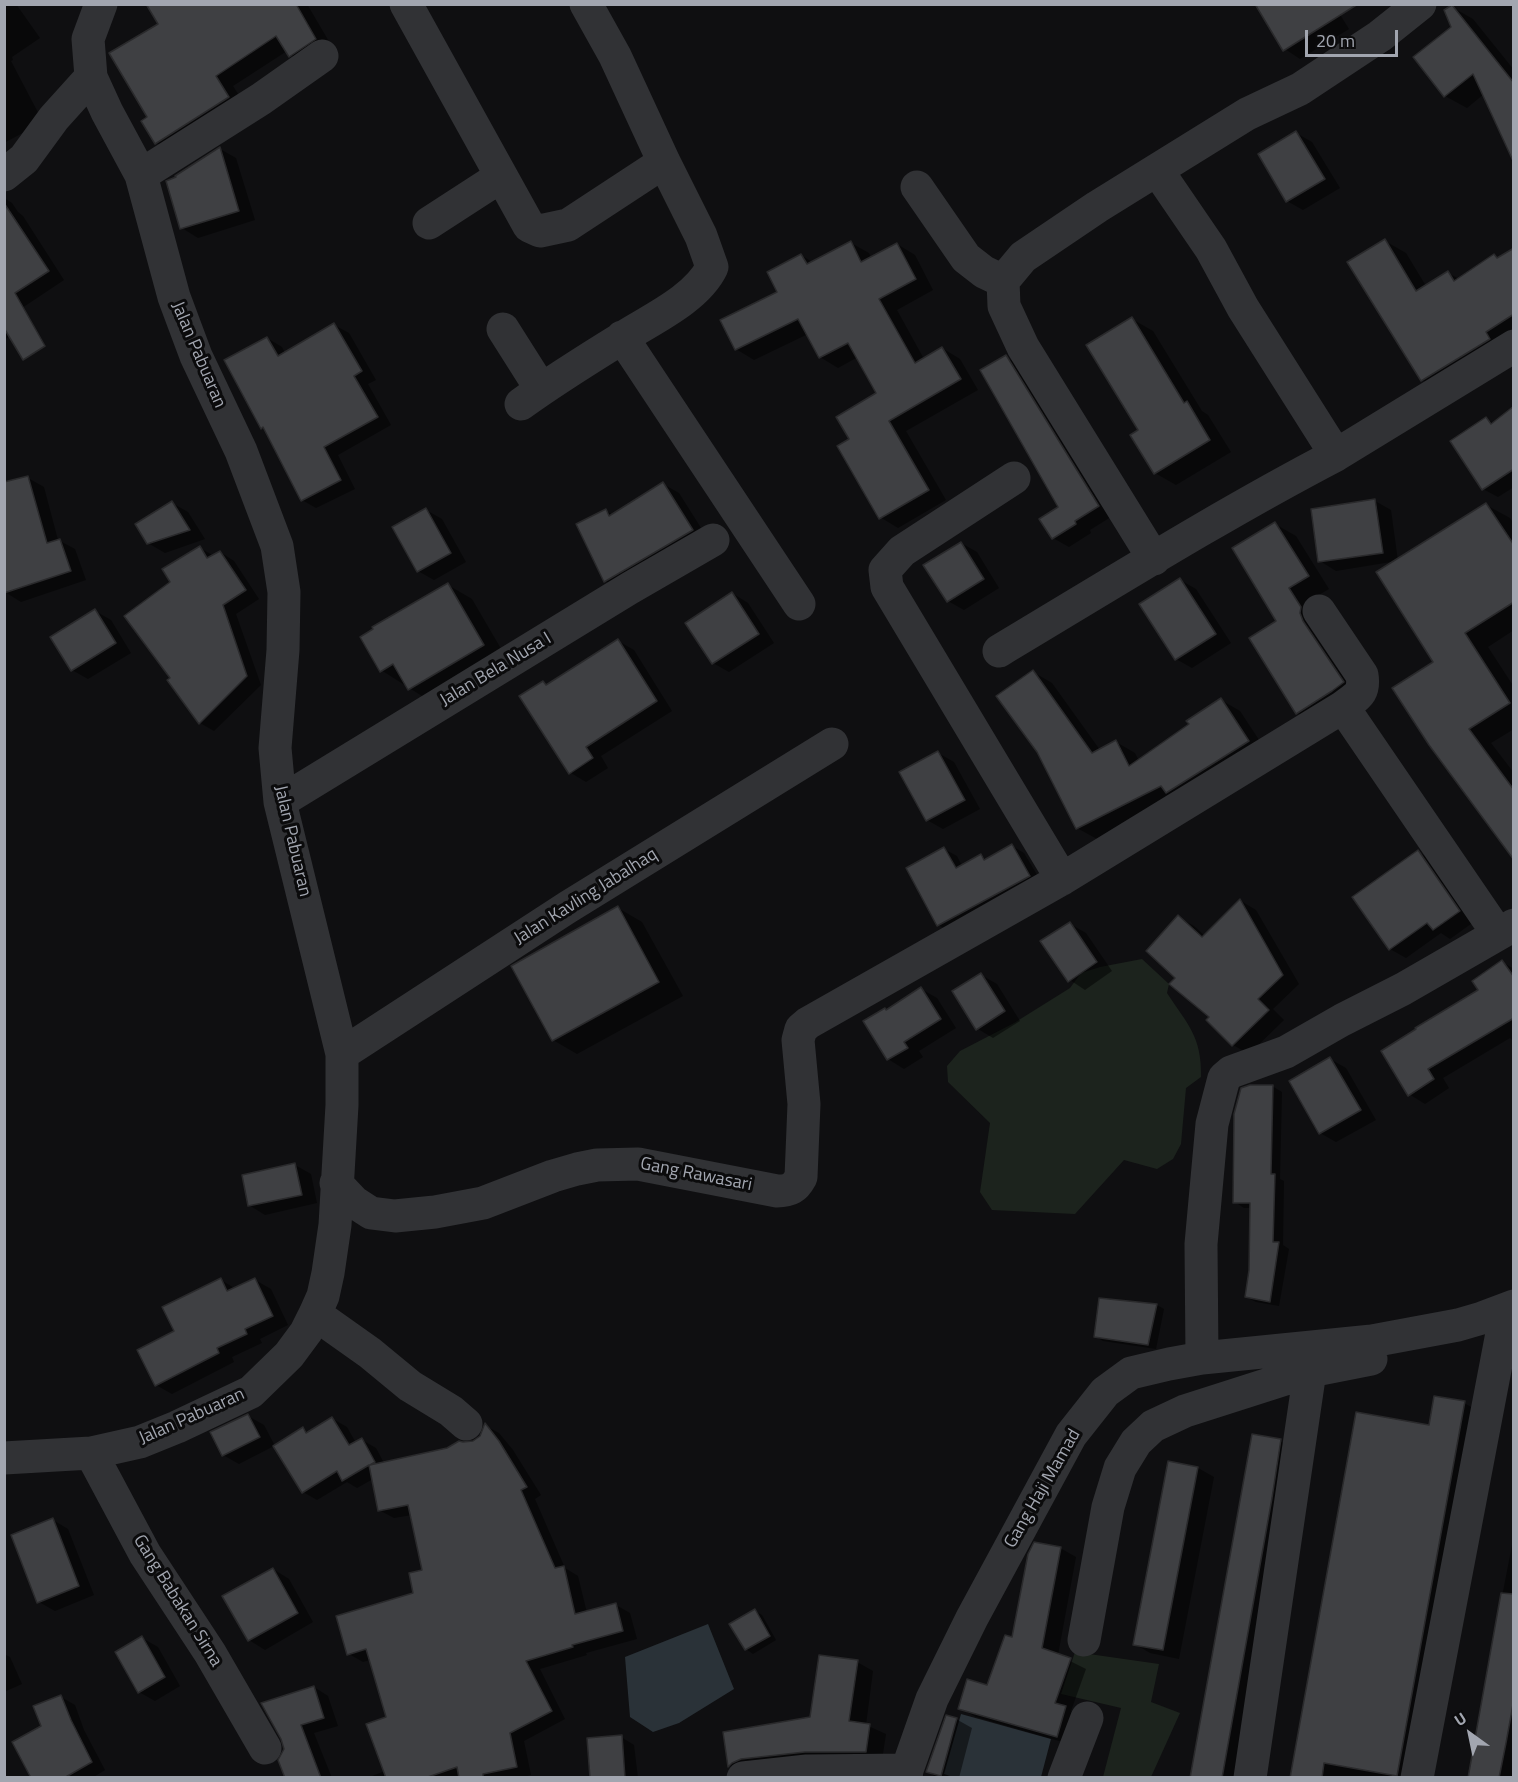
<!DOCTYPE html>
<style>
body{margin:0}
#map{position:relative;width:1518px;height:1782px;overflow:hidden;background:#0f0f11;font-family:"Titillium Web",sans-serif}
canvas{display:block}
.frame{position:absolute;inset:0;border:6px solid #a2a6b0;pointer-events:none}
.north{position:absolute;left:1440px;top:1704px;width:60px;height:60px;-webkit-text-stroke:4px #0b0b0c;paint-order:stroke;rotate:327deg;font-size:16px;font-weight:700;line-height:24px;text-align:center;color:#a2a6b0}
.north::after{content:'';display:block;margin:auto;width:21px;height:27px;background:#a2a6b0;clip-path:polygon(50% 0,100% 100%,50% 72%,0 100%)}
.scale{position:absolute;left:1305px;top:30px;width:93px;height:27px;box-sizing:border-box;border:3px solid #a2a6b0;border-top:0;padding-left:8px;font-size:18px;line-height:21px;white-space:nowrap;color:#a2a6b0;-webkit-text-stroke:4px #0b0b0c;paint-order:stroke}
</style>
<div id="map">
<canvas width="1518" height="1782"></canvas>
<div class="frame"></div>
<div class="north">U</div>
<div class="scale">20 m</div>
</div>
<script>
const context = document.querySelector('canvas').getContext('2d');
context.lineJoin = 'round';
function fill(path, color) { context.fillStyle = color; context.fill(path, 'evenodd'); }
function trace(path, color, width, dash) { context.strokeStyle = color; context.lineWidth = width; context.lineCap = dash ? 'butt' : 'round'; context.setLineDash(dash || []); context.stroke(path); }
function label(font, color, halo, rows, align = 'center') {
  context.font = font + ' "Titillium Web",sans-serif'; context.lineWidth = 6; context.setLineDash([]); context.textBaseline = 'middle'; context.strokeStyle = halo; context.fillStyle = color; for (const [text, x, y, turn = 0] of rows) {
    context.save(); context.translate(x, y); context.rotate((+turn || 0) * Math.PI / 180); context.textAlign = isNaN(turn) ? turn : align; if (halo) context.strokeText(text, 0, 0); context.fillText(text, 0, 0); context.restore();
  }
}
fill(new Path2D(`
 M 1142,959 L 1169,984 L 1167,993 C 1188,1025 1202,1037 1201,1077 L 1186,1088 L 1181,1144 L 1173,1159 L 1157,1169 L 1124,1160 L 1075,1214 L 992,1210 L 980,1192 L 990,1123 L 948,1082 L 947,1066 L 960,1051 L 1014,1023 L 1070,988 L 1081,973 L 1100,967 Z
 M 1075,1652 L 1159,1664 L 1151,1702 L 1180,1713 L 1151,1777 L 1103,1777 L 1121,1708 L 1061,1694 Z`), '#1c231d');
fill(new Path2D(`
 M 708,1624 L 734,1689 L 679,1723 L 653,1732 L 630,1717 L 625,1657 Z
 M 961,1714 L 1051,1739 L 1041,1777 L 956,1778 L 944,1774 Z`), '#2a3238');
fill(new Path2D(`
 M 4,4 L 16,4 L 40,38 L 12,57 L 13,60 L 11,61 L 43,122 L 4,143 Z
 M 148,4 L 307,4 L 334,50 L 308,66 L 290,55 L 287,51 L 233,86 L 247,108 L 175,153 L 156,143 L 149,117 L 160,24 Z
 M 1452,7 L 1473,19 L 1514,70 L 1514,160 L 1484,94 L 1467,108 L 1445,96 L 1453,27 Z
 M 1339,13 L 1349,29 L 1300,59 L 1285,49 Z
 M 1296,133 L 1312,142 L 1340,188 L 1303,210 L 1287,201 Z
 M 220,149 L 236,158 L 255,220 L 198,238 L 182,228 L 178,178 Z
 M 4,198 L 12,203 L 18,212 L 23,216 L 64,280 L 19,310 L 4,301 Z
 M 1385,241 L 1406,253 L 1426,286 L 1448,273 L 1459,279 L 1494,256 L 1499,258 L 1514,250 L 1514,340 L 1444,392 L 1422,380 Z
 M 851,243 L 869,253 L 871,258 L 897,244 L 915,255 L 933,290 L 897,310 L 924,359 L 942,348 L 960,359 L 978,390 L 906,431 L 946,500 L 898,528 L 880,517 L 851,439 L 878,394 L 858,357 L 838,368 L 820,357 L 808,334 L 754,360 L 736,349 L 780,293 L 801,255 L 812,262 Z
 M 1132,319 L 1153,331 L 1202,411 L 1208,415 L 1231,452 L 1176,485 L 1155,473 L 1140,431 Z
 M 4,324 L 14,334 L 4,340 Z
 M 334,325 L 349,333 L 376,380 L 368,384 L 391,425 L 338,455 L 355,489 L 316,508 L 302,500 L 267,431 L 262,428 L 267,338 L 282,347 L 285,353 Z
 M 1006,357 L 1022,366 L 1114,515 L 1090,530 L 1091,533 L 1069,547 L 1053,538 L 1060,507 Z
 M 1514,408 L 1514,487 L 1498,497 L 1483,489 L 1486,419 L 1494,423 Z
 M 28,478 L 44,487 L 58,540 L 75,549 L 86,580 L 21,602 L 5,592 Z
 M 663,484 L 679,493 L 708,539 L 621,590 L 605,581 L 606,511 L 613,515 Z
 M 1375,501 L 1391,510 L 1398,561 L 1486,505 L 1510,518 L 1514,524 L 1514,630 L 1488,647 L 1514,687 L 1514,729 L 1491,743 L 1514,773 L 1514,855 L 1435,662 L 1397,561 L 1336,571 L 1320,561 Z
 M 172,503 L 188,512 L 205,539 L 165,553 L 148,543 Z
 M 426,510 L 442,519 L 466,562 L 434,580 L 418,571 Z
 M 1275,524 L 1296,536 L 1329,589 L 1310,600 L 1364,695 L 1318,725 L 1297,713 L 1279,622 Z
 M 961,543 L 977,552 L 999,588 L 964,610 L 948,601 Z
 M 200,548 L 214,556 L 220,552 L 234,561 L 259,599 L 236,614 L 261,685 L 214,731 L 200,723 L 172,679 L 172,582 Z
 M 1180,580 L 1196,589 L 1231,643 L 1192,668 L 1176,659 Z
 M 448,585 L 472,599 L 507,659 L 433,703 L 381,670 Z
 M 732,593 L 748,603 L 774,643 L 729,672 L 713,663 L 687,623 Z
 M 95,611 L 111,620 L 131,653 L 88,679 L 72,670 Z
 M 618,641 L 634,650 L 672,711 L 601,756 L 608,768 L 586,782 L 571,773 L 543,683 L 548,685 Z
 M 1033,672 L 1052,683 L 1100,750 L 1116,742 L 1135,753 L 1139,761 L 1191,725 L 1221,700 L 1240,711 L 1267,752 L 1097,839 L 1077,828 L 1055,773 Z
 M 938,753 L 954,762 L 980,809 L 943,829 L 927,820 Z
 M 1012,846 L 1024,853 L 1042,883 L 951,932 L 938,925 L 944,849 L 957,856 L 962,866 L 981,856 L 987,860 Z
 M 1418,852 L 1434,861 L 1475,921 L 1450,939 L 1441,933 L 1406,958 L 1390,949 Z
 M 1241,901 L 1256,910 L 1299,984 L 1273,1009 L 1284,1020 L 1249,1054 L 1233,1045 L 1177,977 L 1178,917 L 1194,926 L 1205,936 Z
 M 618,908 L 642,922 L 683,996 L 577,1054 L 553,1040 Z
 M 1070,924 L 1086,933 L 1112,971 L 1085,990 L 1070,980 Z
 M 1502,962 L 1514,969 L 1514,1042 L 1510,1038 L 1443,1078 L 1449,1088 L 1425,1104 L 1409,1094 L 1480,991 Z
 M 981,975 L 997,984 L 1020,1021 L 993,1038 L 978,1029 L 954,992 Z
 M 921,989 L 937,998 L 956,1028 L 919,1051 L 923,1057 L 904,1069 L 888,1059 L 865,1021 L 887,1011 Z
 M 1330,1059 L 1346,1068 L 1376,1120 L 1336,1142 L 1320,1133 Z
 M 1272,1086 L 1282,1092 L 1280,1179 L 1284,1181 L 1283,1245 L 1289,1249 L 1279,1306 L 1256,1302 L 1246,1297 L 1250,1270 L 1251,1208 L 1244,1208 L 1235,1202 Z
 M 295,1165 L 311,1174 L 317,1203 L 265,1215 L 249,1205 Z
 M 221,1280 L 236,1289 L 255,1280 L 271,1289 L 288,1325 L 260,1339 L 262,1343 L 232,1357 L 234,1362 L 172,1394 L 156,1385 L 176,1332 Z
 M 1100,1299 L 1157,1305 L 1164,1309 L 1156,1349 L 1103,1341 L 1095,1336 Z
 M 1464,1403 L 1480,1412 L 1414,1778 L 1292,1778 L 1430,1427 Z
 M 248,1416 L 264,1425 L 275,1446 L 303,1429 L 309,1433 L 333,1419 L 347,1427 L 356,1443 L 362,1440 L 376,1448 L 384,1463 L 473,1443 L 482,1437 L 486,1426 L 499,1433 L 513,1450 L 541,1495 L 535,1499 L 565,1568 L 578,1576 L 587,1613 L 616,1605 L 630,1613 L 637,1639 L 586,1653 L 587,1655 L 540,1669 L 565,1719 L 524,1741 L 531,1775 L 519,1778 L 367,1778 L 385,1771 L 388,1718 L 370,1660 L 363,1662 L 349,1654 L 415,1594 L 424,1571 L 412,1515 L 394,1518 L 379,1510 L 373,1479 L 357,1488 L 347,1482 L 317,1500 L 303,1492 L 274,1446 L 239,1464 L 223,1455 Z
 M 1280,1441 L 1296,1450 L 1239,1778 L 1192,1778 Z
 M 1169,1463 L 1198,1468 L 1214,1477 L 1179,1659 L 1150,1653 L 1135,1644 Z
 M 53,1520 L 68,1529 L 94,1595 L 55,1611 L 39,1602 Z
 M 1514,1535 L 1514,1778 L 1469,1778 L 1483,1694 Z
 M 1060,1548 L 1076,1557 L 1058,1655 L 1086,1669 L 1071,1711 L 1081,1717 L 1073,1745 L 976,1717 L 960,1708 L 988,1686 Z
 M 273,1569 L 289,1579 L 313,1622 L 265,1650 L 249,1640 L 225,1597 Z
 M 755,1611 L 762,1615 L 776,1640 L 753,1654 L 746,1649 Z
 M 142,1638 L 158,1647 L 180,1686 L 155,1701 L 139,1692 Z
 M 4,1654 L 10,1657 L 22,1684 L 4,1692 Z
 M 857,1662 L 873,1671 L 866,1725 L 886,1734 L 882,1760 L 745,1775 L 730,1766 L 724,1733 L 811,1719 Z
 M 314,1687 L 328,1696 L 338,1726 L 314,1733 L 332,1778 L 287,1778 L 280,1760 Z
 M 61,1697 L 75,1705 L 84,1730 L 105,1770 L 92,1778 L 33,1778 L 43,1727 Z
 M 956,1719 L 972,1728 L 959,1778 L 938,1778 L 928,1772 Z
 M 621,1737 L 634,1745 L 638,1778 L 591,1778 Z`), '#0007');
const building = new Path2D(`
 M 146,4 L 296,4 L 316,39 L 289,57 L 276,36 L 216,76 L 229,97 L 155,144 L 141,121 L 147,117 L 109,53 L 158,24 Z
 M 1255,4 L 1358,4 L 1283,51 Z
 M 1452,5 L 1514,83 L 1514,163 L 1473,74 L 1444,97 L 1413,57 L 1451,27 L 1444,10 Z
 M 1296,131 L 1325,179 L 1286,202 L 1258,154 Z
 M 220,147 L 239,211 L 180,229 L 166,181 L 176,177 L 175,176 Z
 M 4,203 L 49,271 L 15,293 L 45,346 L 23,360 L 4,328 Z
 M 1385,239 L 1416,291 L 1448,271 L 1454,281 L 1494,254 L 1497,258 L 1514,248 L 1514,314 L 1486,332 L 1490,339 L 1421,381 L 1347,262 Z
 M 851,241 L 861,262 L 897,243 L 916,279 L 879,299 L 915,363 L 942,347 L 961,379 L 889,421 L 929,490 L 879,519 L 837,446 L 849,439 L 836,417 L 876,393 L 848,343 L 819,358 L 798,319 L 735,350 L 720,320 L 777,292 L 767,272 L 801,254 L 807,264 Z
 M 1132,317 L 1184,403 L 1187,401 L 1210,440 L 1154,474 L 1130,435 L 1138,430 L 1086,345 Z
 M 334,323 L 362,371 L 354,376 L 378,417 L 324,447 L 341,480 L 301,501 L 263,427 L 261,429 L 224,360 L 267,337 L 278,356 Z
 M 1006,355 L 1099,506 L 1075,521 L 1076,524 L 1052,539 L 1039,519 L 1058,507 L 980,370 Z
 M 1514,406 L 1514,469 L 1482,490 L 1450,441 L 1486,417 L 1491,424 Z
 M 28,476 L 47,543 L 60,539 L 71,571 L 4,593 L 4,482 Z
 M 663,482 L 693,530 L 604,582 L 576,524 L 606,509 L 609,516 Z
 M 1375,499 L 1383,553 L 1318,562 L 1311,509 Z
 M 172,501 L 190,530 L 147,544 L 135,524 Z
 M 1486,503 L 1514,545 L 1514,602 L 1465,633 L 1510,703 L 1469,729 L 1514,790 L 1514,860 L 1429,745 L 1392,688 L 1433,662 L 1376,572 Z
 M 426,508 L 451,553 L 417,572 L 392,527 Z
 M 1275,522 L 1309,576 L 1289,588 L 1301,607 L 1300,613 L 1303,621 L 1344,682 L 1332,691 L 1296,714 L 1249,638 L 1276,621 L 1232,548 Z
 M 961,542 L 984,579 L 947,602 L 923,565 Z
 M 200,546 L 207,558 L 220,551 L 246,590 L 223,605 L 247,676 L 199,724 L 167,680 L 170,678 L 124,616 L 170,582 L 162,569 Z
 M 1180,578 L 1216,634 L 1175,660 L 1139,604 Z
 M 448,583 L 484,645 L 408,690 L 393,664 L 380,672 L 360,637 L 373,629 L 372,627 Z
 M 732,592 L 759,634 L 712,664 L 685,623 Z
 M 95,609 L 116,643 L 71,671 L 50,637 Z
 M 618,639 L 657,701 L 586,747 L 593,758 L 569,774 L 519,696 L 543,681 L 546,685 Z
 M 1033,670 L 1092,753 L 1116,740 L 1129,766 L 1189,724 L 1186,721 L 1221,698 L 1249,741 L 1166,793 L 1161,786 L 1076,829 L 1037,752 L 996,696 Z
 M 938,751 L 965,800 L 926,821 L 899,772 Z
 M 1012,844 L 1030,876 L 937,926 L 906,868 L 944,847 L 956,868 L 981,854 L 984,860 Z
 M 1418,850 L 1460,911 L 1433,930 L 1427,923 L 1389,950 L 1352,897 Z
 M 1240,899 L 1283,975 L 1258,999 L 1269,1010 L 1232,1046 L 1206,1020 L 1209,1017 L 1169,984 L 1175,978 L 1146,951 L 1178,915 L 1202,937 Z
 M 618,906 L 659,982 L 552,1041 L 511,966 Z
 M 1070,922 L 1097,962 L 1068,982 L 1040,941 Z
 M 1502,960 L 1514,977 L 1514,1018 L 1428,1069 L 1434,1079 L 1408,1096 L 1381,1051 L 1416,1029 L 1415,1028 L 1478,990 L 1472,981 Z
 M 981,973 L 1005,1011 L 976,1030 L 952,991 Z
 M 921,987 L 941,1019 L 904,1042 L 908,1048 L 887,1060 L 863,1021 L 885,1008 L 886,1010 Z
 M 1330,1057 L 1361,1110 L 1319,1134 L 1289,1081 Z
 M 1250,1085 L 1273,1085 L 1271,1174 L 1275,1174 L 1273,1242 L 1279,1242 L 1270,1302 L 1245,1297 L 1249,1270 L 1250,1203 L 1233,1203 L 1234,1114 L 1241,1088 Z
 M 295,1163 L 302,1195 L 248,1206 L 242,1175 Z
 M 221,1278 L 227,1291 L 255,1278 L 273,1316 L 245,1329 L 247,1334 L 217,1348 L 219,1353 L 155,1386 L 137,1350 L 174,1331 L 162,1307 Z
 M 1099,1298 L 1157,1304 L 1148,1345 L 1094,1337 Z
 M 1434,1396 L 1465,1401 L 1397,1776 L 1324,1763 L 1322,1778 L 1290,1778 L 1356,1412 L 1429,1425 Z
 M 248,1414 L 260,1437 L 222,1456 L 210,1432 Z
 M 332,1417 L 349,1445 L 362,1438 L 375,1462 L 370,1465 L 447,1448 L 459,1441 L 463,1442 L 473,1441 L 480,1436 L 485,1423 L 499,1441 L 527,1487 L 521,1490 L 555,1568 L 564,1566 L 575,1614 L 616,1603 L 623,1631 L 572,1645 L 573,1647 L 526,1661 L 552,1711 L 510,1733 L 517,1767 L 483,1774 L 483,1778 L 459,1778 L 457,1767 L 425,1778 L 386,1778 L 366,1724 L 386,1717 L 366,1649 L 347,1655 L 336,1616 L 413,1593 L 409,1573 L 422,1570 L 408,1505 L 378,1511 L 369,1465 L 342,1481 L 337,1471 L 302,1493 L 273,1446 L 303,1427 L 306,1433 Z
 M 1252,1434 L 1281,1439 L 1272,1498 L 1222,1778 L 1190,1778 Z
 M 1168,1461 L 1198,1467 L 1163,1650 L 1133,1645 Z
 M 53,1518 L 79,1586 L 37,1603 L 11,1535 Z
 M 1034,1542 L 1061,1547 L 1042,1648 L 1071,1658 L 1055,1703 L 1066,1706 L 1057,1737 L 958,1709 L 967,1679 L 987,1685 L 1005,1635 L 1012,1637 L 1028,1554 Z
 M 273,1568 L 298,1613 L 248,1641 L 222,1596 Z
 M 1501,1593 L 1514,1594 L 1514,1699 L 1506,1743 L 1499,1778 L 1468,1778 Z
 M 755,1609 L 770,1636 L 745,1650 L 729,1624 Z
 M 142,1636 L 165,1677 L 138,1693 L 115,1652 Z
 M 819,1655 L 858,1660 L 849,1721 L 870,1724 L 866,1752 L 805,1752 L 741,1759 L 732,1763 L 728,1767 L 723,1732 L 810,1717 Z
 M 314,1686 L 324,1718 L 301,1725 L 321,1778 L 285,1778 L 278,1760 L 284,1749 L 281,1739 L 261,1703 Z
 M 61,1695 L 71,1720 L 92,1762 L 64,1778 L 31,1778 L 12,1742 L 41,1726 L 33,1706 Z
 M 946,1715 L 957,1718 L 941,1776 L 926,1772 Z
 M 622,1735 L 625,1778 L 590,1778 L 587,1738 Z`);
fill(building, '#3f4043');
trace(building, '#2a2a2c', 1.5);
trace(new Path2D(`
 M 406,4 L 529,226 L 540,231 L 568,225 L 664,162
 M 4,175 L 24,159 L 54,118 L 91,77
 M 141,175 L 261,99 L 322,56
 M 917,187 L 966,258 L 984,272 L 1003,281
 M 429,223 L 500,177
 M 503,329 L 541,389
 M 622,337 L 799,604
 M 521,404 C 554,380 588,359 622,338 C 650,320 697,299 712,267 L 701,236 L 664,162 L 615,56 L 586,4
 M 1336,455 L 1514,346
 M 1014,478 L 902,551 L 885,570 L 887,587 L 1062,879
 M 1154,559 L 1023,347 L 1004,306 L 1003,281 L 1023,257 L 1097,207 L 1247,114 L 1300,89 L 1380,36 L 1420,4
 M 1319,611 L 1362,675 C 1365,694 1357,696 1343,707
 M 999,651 C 1111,584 1221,515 1336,455 L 1243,308 L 1211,249 L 1157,170
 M 280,802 L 630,588 L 713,540
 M 342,1054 L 568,907 L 832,744
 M 336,1183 L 354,1202 L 371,1213 L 395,1216 L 435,1212 L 483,1203 L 553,1176 L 577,1169 L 597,1165 L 638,1164 L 777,1191 C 790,1191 795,1188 801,1177 L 804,1104 L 798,1040 L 801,1029 L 808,1023 L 1062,879 L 1343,707 L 1498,934
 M 315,1314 L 370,1353 L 410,1386 L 451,1411 L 466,1424
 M 1202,1358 L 1201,1244 L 1212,1124 L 1224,1078 L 1231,1072 L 1286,1052 L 1342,1020 L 1403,989 L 1514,925
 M 91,1453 L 145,1554 L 210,1653 L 265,1748
 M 4,1458 L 91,1453 L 140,1442 L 177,1427 L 251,1392 L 289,1355 L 306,1332 L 315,1314 L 323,1296 L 328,1273 L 335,1225 L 342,1105 L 342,1054 L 280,802 L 275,748 L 283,650 L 284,592 L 277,546 L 241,451 L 196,356 L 174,297 L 141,175 L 107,112 L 91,77 L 88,39 L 101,4
 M 1084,1640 L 1108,1507 L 1120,1468 L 1136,1442 L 1153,1426 L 1185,1411 L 1310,1371 L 1371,1359
 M 743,1778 L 807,1771 L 907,1770
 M 906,1778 L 907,1770 L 932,1699 L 972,1618 L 1071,1435 L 1105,1392 L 1131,1373 L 1169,1364 L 1202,1358 L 1372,1341 L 1458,1325 L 1482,1318 L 1514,1306
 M 1064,1778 L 1087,1718
 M 1250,1778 L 1310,1371
 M 1417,1778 L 1502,1333`), '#313235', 33);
label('18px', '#a2a6b0', '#0b0b0c', [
 ["Jalan Pabuaran",198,355,67],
 ["Jalan Bela Nusa I",496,670,-31],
 ["Jalan Pabuaran",292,841,77],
 ["Jalan Kavling Jabalhaq",586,897,-32],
 ["Gang Rawasari",696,1175,11],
 ["Jalan Pabuaran",192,1417,-24],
 ["Gang Haji Mamad",1043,1489,-60],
 ["Gang Babakan Sirna",177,1601,58]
]);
</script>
